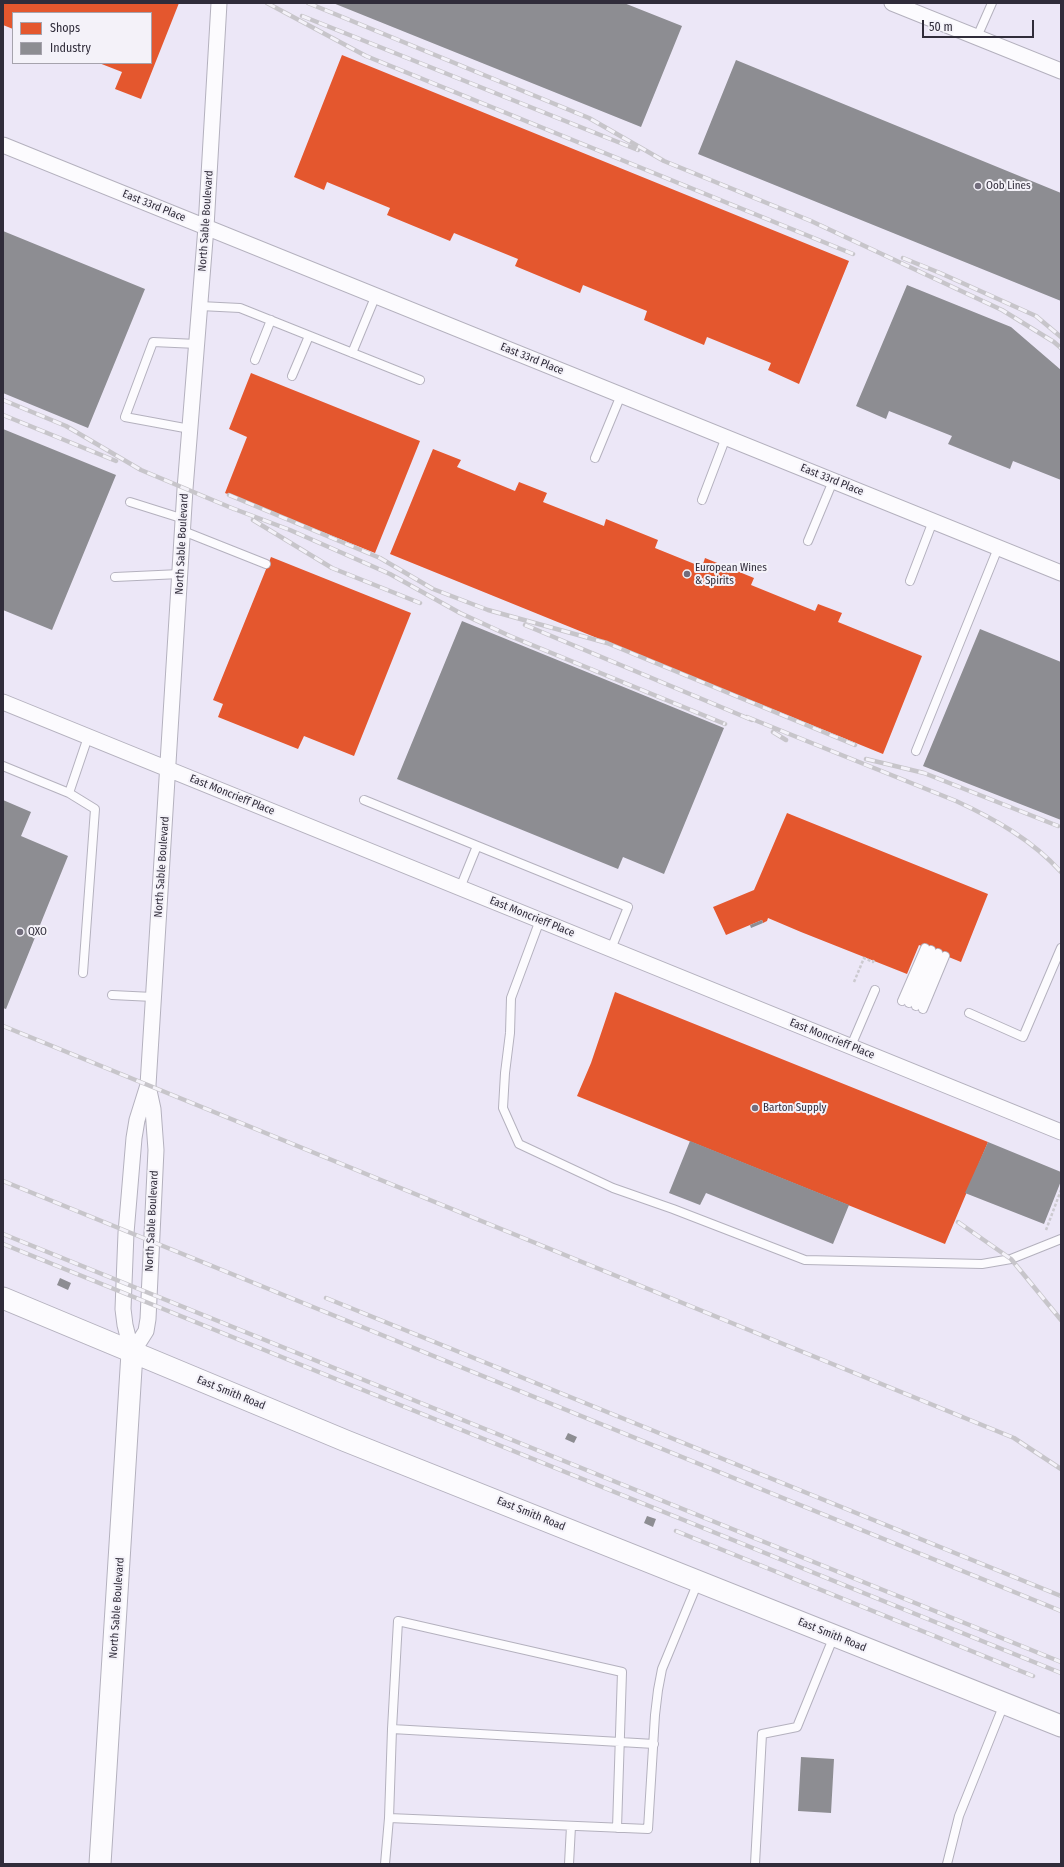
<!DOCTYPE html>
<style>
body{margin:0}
#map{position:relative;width:1064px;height:1867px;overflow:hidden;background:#ece7f7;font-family:"Fira Sans Condensed",sans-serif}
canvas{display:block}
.frame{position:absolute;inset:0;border:4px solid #302c3a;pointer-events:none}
.legend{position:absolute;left:12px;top:12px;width:140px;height:52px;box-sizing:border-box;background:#f4f2f9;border:1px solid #a6a3ad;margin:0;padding:5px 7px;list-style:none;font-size:12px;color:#302c3a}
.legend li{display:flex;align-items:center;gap:8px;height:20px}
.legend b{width:20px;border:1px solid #a6a3ad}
.scale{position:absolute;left:922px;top:20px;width:112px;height:18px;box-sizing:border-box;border:2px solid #302c3a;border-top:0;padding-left:5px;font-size:12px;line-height:14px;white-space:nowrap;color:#302c3a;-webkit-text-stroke:3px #f4f2f9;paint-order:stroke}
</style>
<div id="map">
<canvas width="1064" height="1867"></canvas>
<div class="frame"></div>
<ul class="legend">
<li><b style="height:11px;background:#e4572e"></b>Shops</li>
<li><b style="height:11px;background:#8d8d92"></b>Industry</li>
</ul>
<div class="scale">50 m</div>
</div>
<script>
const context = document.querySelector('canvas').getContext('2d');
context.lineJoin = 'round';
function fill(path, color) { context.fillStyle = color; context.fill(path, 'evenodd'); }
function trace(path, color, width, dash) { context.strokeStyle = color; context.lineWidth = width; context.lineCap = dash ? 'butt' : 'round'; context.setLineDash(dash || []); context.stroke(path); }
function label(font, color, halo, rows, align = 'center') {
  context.font = font + ' "Fira Sans Condensed",sans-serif'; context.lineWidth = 4; context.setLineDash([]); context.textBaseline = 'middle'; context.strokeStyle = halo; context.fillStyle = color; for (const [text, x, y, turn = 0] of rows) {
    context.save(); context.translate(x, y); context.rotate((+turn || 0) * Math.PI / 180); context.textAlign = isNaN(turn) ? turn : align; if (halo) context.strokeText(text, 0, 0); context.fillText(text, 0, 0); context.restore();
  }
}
fill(new Path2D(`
 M 3,3 L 179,3 L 141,99 L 115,89 L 122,72 L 99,63 L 151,63 L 151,13 L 13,13 L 13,29 L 3,25 Z
 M 342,55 L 849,261 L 799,384 L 768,370 L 771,363 L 707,337 L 704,345 L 644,320 L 647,311 L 583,285 L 580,293 L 515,266 L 518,259 L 454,233 L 450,241 L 387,215 L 390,208 L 327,182 L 324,190 L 294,177 Z
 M 251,373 L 420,441 L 375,553 L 225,493 L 247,437 L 229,429 Z
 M 433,449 L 461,460 L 457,467 L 515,491 L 519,482 L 547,493 L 543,502 L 604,526 L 606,519 L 658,540 L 655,548 L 702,567 L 705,558 L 754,578 L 751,585 L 815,611 L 818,604 L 842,613 L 838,622 L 922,656 L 883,754 L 390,554 Z
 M 271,557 L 411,613 L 354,756 L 304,736 L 298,749 L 218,717 L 223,704 L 213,700 Z
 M 787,813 L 988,894 L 961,962 L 919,945 L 907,974 L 801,932 L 768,918 L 767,921 L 763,923 L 762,920 L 726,935 L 713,907 L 754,890 Z
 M 615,992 L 988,1142 L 945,1244 L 577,1096 L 591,1063 Z`), '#e4572e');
fill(new Path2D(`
 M 333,3 L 624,3 L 682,26 L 641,127 Z
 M 736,60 L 1061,193 L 1061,301 L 698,154 Z
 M 3,231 L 145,289 L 88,428 L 3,393 Z
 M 907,285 L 1011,327 L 1061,370 L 1061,480 L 1013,461 L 1010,469 L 948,444 L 952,436 L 889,411 L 886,419 L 856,406 Z
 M 3,429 L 116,475 L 52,630 L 3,610 Z
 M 462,621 L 724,728 L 664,874 L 623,857 L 618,869 L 397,779 Z
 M 980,629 L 1061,662 L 1061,820 L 923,766 Z
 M 3,800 L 31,812 L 21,836 L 68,856 L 6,1009 L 3,1008 Z
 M 762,920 L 763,923 L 751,928 L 750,925 Z
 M 690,1141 L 849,1205 L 833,1244 L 706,1193 L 700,1205 L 669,1193 Z
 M 988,1142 L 1061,1172 L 1061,1181 L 1044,1224 L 965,1193 Z
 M 60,1278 L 71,1283 L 68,1290 L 57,1285 Z
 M 568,1433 L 577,1437 L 574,1443 L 565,1439 Z
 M 647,1516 L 656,1519 L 653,1527 L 644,1523 Z
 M 801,1757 L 834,1759 L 831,1813 L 798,1811 Z`), '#8d8d92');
const lane = new Path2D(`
 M 977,37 L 992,3
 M 200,306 L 240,308 L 420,380
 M 352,353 L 376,295
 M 255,360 L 271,320
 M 292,376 L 309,336
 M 190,429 L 125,417 L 153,342 L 197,344
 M 595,458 L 621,395
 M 702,500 L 726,437
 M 130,502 L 184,519
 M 183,531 L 266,564
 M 808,541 L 833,481
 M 115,577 L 180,574
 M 910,581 L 933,521
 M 916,751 L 998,548
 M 3,766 L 69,793 L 95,809 L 83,973
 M 69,793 L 88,737
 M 364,800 L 628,907 L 611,949
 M 460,888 L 477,846
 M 540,920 L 511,998 L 510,1033 L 505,1073 L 503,1108 L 519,1144 L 613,1188 L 673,1209 L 805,1260 L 982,1264 L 1011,1259 L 1061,1239
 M 112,995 L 153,997
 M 902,1001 L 925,948
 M 909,1003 L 931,950
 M 916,1006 L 938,953
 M 923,1009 L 945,956
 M 969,1013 L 1023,1037 L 1061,948
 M 851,1046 L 875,990
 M 392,1729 L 389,1818 L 648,1829 L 655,1715 L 658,1690 L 662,1669 L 698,1582
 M 617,1828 L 622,1672 L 398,1621 L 392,1729 L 620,1742 L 654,1744
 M 385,1864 L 389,1818
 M 569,1864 L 571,1826
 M 755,1864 L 762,1734 L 797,1727 L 834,1636
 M 947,1864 L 959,1816 L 1004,1704`);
const street = new Path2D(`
 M 892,3 L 1061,71
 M 3,145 L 1061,573
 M 3,702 L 1061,1132
 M 132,1353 L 125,1325 L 123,1309 L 126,1233 L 134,1138 L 137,1120 L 148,1085 L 185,489 L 206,227 L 219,3
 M 132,1353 L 146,1331 L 148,1319 L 156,1150 L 153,1109 L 148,1086`);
const secondary = new Path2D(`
 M 3,1298 L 346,1441 L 1061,1726
 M 100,1864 L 132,1353`);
trace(lane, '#b4b1be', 10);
trace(street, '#b4b1be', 17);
trace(secondary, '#b4b1be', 23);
trace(new Path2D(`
 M 854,982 L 864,958 L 873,962 L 874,960
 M 1046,1230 L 1061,1190`), '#cccad0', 2.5, [3, 2]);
trace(lane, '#fcfbfe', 8);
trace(street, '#fcfbfe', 15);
trace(secondary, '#fcfbfe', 21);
const rail = new Path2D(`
 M 267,3 L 366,56 L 853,254
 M 308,3 L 589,118 L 664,161 L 811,221 L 1002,310 L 1054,342 L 1061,348
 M 302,16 L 638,150
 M 903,258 L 940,273 L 1036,316 L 1061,337
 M 3,400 L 66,426 L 141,470 L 234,509
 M 3,415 L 116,461
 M 229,495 L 380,558 L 433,589 L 488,610 L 607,643 L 855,745
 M 229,507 L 290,530 L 390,574 L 460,613 L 510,636 L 725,724
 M 253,520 L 332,568 L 420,603
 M 525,625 L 752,720
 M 747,717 L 956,801 C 995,819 1032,840 1061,872
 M 773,732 L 786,740
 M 866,759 L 924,773 L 1058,826
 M 3,1026 L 1014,1438 L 1061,1469
 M 3,1181 L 1061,1611
 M 958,1222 L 1011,1259 L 1061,1320
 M 3,1234 L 1061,1662
 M 3,1244 L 1061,1673
 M 326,1298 L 1061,1596
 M 676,1531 L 1033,1676`);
trace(rail, '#c7c5ca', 4.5);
trace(rail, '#f4f2f9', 3, [9]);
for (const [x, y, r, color] of [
 [978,186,4,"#726d7c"],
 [687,574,4,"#726d7c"],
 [20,932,4,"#726d7c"],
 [755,1108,4,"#726d7c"]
]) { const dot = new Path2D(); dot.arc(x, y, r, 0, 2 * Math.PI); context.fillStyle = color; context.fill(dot); trace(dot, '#f4f2f9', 1.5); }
label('11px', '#302c3a', '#f4f2f9', [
 ["Oob Lines",986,186],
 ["European Wines",695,568],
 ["& Spirits",695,581],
 ["QXO",28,932],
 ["Barton Supply",763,1108]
], 'left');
label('11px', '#302c3a', '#f4f2f9', [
 ["East 33rd Place",154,206,22],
 ["North Sable Boulevard",206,221,-86],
 ["East 33rd Place",532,359,22],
 ["East 33rd Place",832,480,22],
 ["North Sable Boulevard",182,544,-87],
 ["East Moncrieff Place",232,795,22],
 ["North Sable Boulevard",162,867,-86],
 ["East Moncrieff Place",532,917,22],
 ["East Moncrieff Place",832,1039,22],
 ["North Sable Boulevard",152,1221,-87],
 ["East Smith Road",231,1393,22],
 ["East Smith Road",531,1514,22],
 ["North Sable Boulevard",117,1608,-86],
 ["East Smith Road",832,1635,22]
]);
</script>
